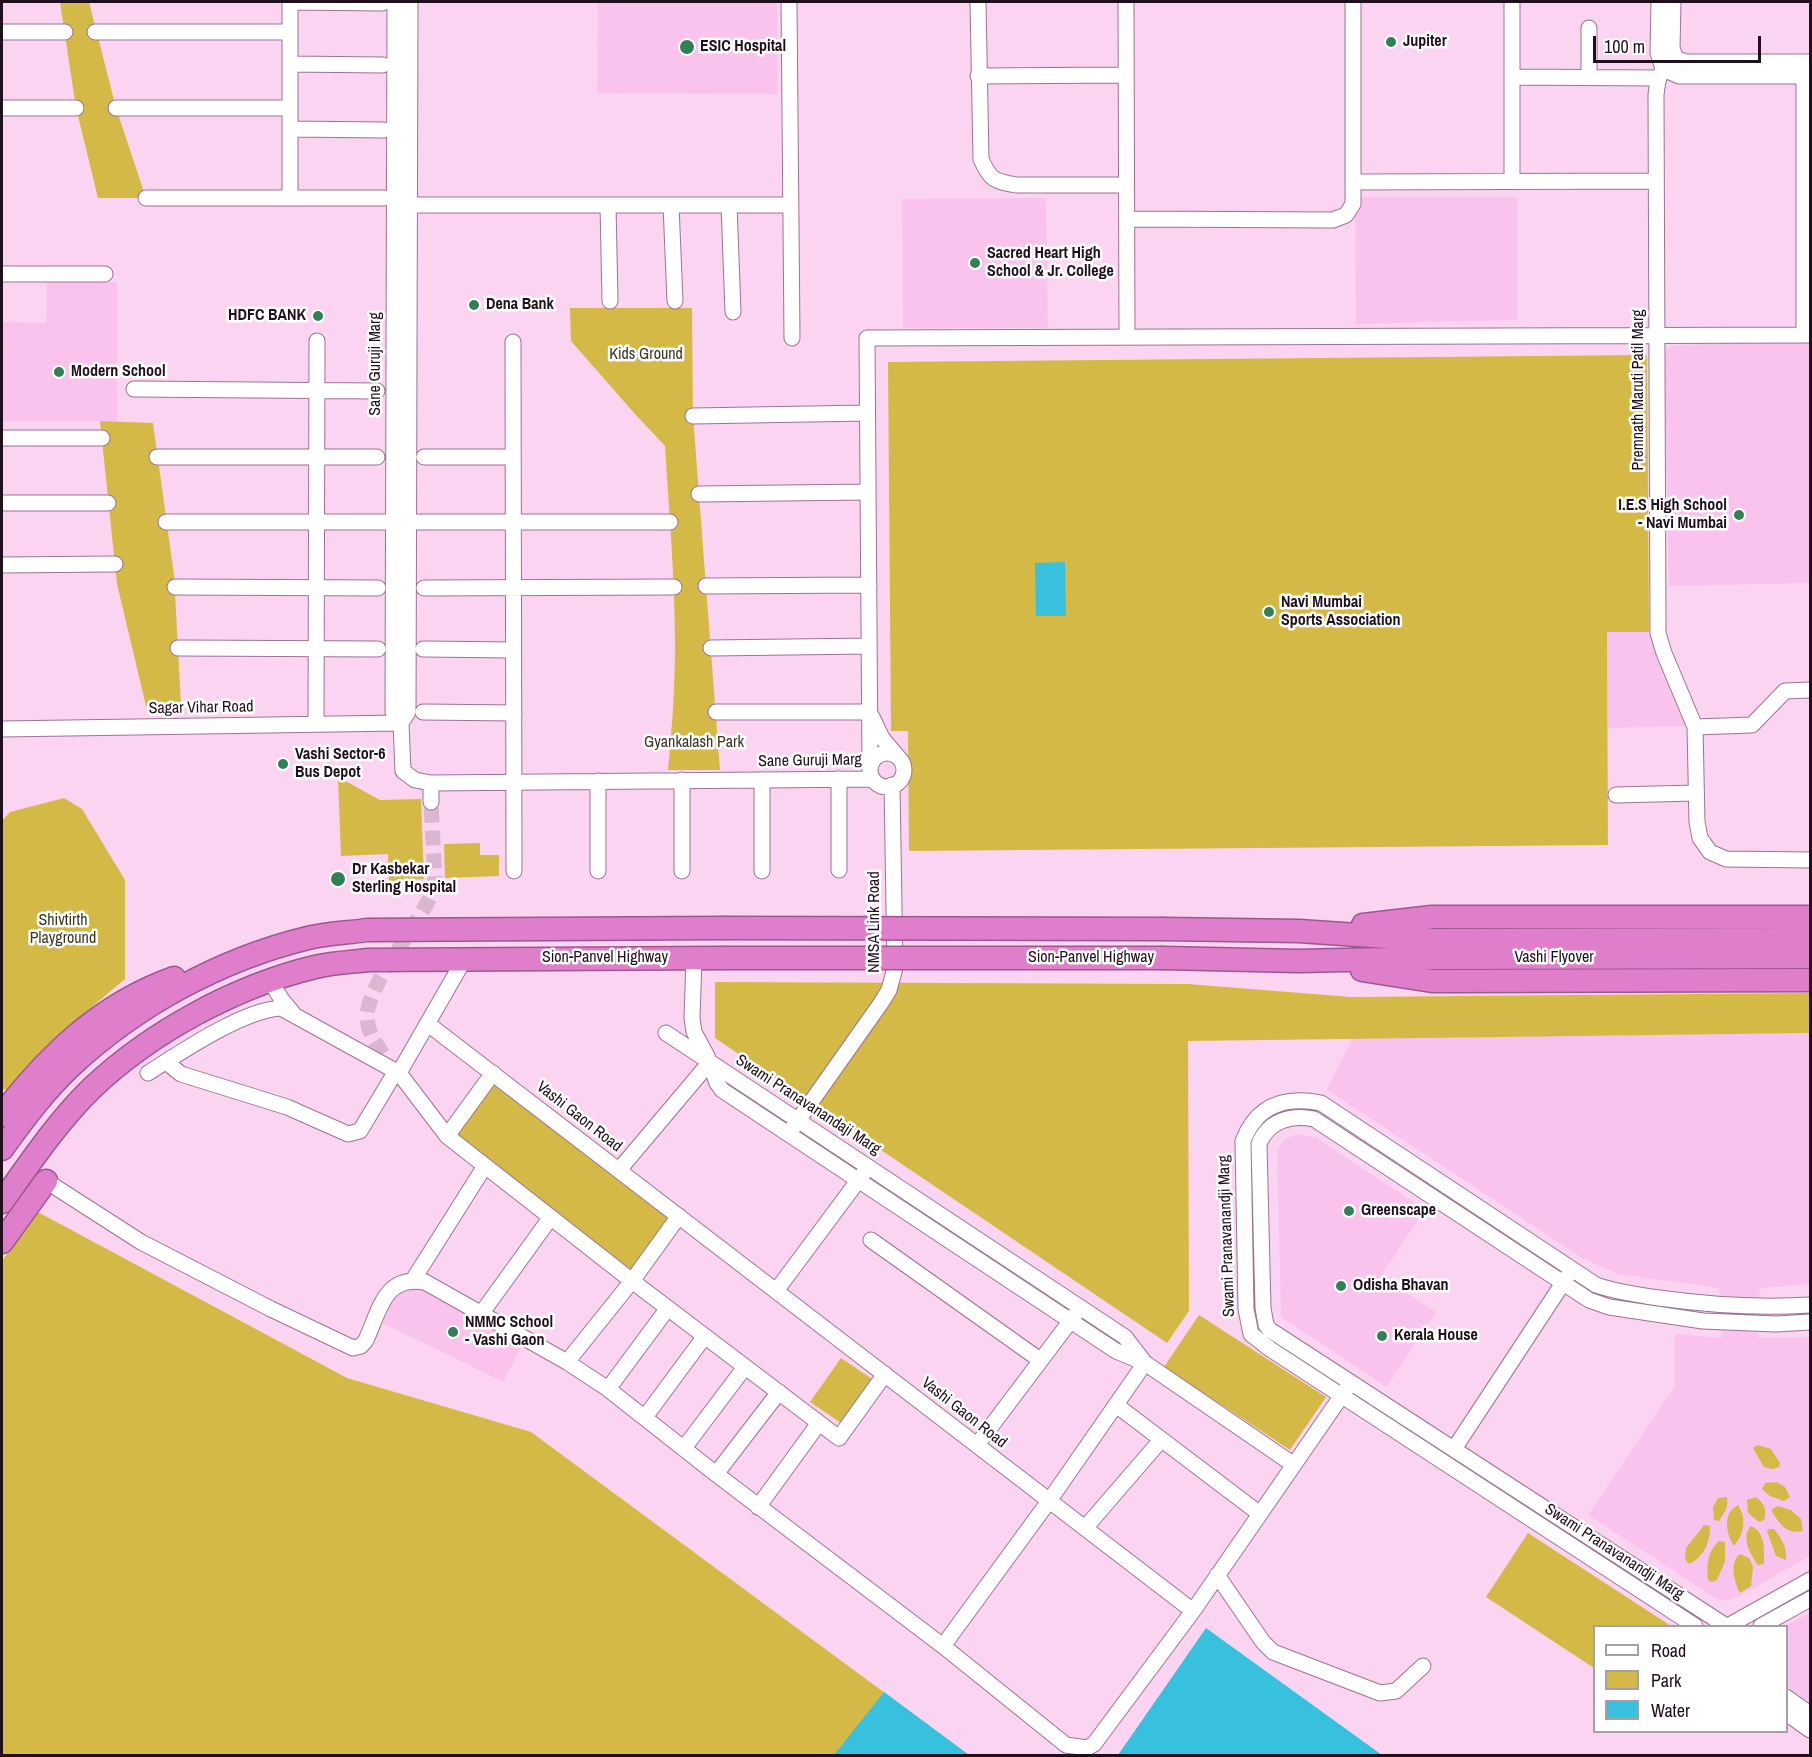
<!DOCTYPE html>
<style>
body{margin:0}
#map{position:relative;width:1812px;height:1757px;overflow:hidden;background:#fbd4f1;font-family:"Archivo Narrow",sans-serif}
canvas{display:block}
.frame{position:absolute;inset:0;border:3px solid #200f1c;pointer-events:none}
.legend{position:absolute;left:1593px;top:1625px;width:195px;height:108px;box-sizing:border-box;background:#fff;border:2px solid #a69fa4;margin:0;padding:8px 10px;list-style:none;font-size:18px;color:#200f1c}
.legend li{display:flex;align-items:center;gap:12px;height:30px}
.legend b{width:30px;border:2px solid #a69fa4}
.scale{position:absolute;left:1593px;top:36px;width:168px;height:27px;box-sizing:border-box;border:3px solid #200f1c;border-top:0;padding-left:8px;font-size:18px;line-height:21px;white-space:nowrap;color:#200f1c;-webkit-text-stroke:4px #fff;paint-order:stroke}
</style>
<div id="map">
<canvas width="1812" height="1757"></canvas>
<div class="frame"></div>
<ul class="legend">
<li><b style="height:8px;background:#fff"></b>Road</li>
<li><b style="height:16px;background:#d5b946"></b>Park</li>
<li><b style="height:16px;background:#37c1de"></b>Water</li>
</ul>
<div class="scale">100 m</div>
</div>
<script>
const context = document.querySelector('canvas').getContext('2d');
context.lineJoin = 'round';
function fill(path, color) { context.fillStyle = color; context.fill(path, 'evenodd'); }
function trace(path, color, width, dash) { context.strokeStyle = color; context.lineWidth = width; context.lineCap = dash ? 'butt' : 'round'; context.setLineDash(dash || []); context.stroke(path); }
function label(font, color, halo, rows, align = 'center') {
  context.font = font + ' "Archivo Narrow",sans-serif'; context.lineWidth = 5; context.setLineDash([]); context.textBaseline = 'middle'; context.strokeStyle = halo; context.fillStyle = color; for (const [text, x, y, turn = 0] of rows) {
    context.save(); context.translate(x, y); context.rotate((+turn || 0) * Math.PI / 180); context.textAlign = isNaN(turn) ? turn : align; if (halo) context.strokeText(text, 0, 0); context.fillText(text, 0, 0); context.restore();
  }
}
fill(new Path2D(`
 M 598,2 L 777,2 L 777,94 L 597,93 Z
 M 1355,197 L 1517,197 L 1517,320 L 1356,324 Z
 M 1046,198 L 1048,328 L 903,328 L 902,199 Z
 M 47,282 L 117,282 L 117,421 L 2,421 L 2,322 L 46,323 Z
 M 1810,342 L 1810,583 L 1669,586 L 1664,357 L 1667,349 L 1675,345 Z
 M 1607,632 L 1649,632 L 1689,726 L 1608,728 Z
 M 1810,1033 L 1810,1284 L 1760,1288 L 1758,1338 L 1810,1337 L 1810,1556 L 1738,1597 L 1726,1601 L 1715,1598 L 1588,1515 L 1675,1386 L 1675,1334 L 1722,1338 L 1719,1288 L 1618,1274 L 1584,1259 L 1327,1090 L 1352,1038 Z
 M 1296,1134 L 1316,1138 L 1425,1209 L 1381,1276 L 1436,1312 L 1387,1387 L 1281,1317 L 1277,1151 L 1284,1140 Z
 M 425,1285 L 523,1344 L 503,1382 L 379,1321 L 392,1293 Z
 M 1810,1613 L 1810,1703 L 1787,1686 L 1785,1626 Z`), '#fac3ed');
fill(new Path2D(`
 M 60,2 L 89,2 L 116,108 L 146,198 L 98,198 L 76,108 Z
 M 570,308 L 692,308 L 693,416 L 720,770 L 668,770 C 672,729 675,688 675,646 C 675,579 669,512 665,446 L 635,414 L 571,341 Z
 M 1647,355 L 1649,632 L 1607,632 L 1608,845 L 909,851 L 908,731 L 891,731 L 888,362 Z
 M 100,421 L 153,423 L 174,575 L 181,705 L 146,706 L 117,584 Z
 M 338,777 L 380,800 L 421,799 L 424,879 L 389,881 L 388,854 L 341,856 Z
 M 64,798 L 82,809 L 125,880 L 125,979 L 80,1017 L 46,1048 L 8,1091 L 2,1088 L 2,821 L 10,812 Z
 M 480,843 L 480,855 L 499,855 L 499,876 L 445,878 L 444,844 Z
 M 715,982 L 1188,984 L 1351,997 L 1810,993 L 1810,1033 L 1188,1041 L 1189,1311 L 1167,1343 L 715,1038 Z
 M 494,1080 L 672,1217 L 631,1273 L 453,1134 Z
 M 36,1211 L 347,1378 L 531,1432 L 969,1755 L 2,1756 L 2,1261 Z
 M 1199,1315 L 1326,1397 L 1290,1450 L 1164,1367 Z
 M 841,1358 L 872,1379 L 841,1423 L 810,1402 Z
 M 1758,1445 L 1771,1449 L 1780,1463 L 1779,1467 L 1773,1469 L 1764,1467 L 1753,1448 Z
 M 1776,1482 L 1785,1487 L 1790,1497 L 1784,1501 L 1770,1496 L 1762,1489 L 1765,1483 Z
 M 1727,1497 C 1729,1507 1724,1513 1719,1521 L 1714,1520 L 1713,1507 L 1718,1498 Z
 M 1756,1497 C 1765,1505 1767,1509 1764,1520 L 1759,1522 L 1748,1513 L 1747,1500 Z
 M 1738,1505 C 1747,1519 1744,1534 1734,1546 C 1726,1534 1722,1513 1738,1505 Z
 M 1778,1506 L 1791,1510 L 1801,1519 L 1803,1531 C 1786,1535 1779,1523 1771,1510 Z
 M 1704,1525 L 1710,1526 C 1711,1541 1703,1558 1689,1564 L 1685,1559 L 1686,1548 Z
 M 1751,1526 C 1766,1533 1764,1549 1764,1564 L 1758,1565 C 1751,1555 1740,1537 1751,1526 Z
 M 1769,1529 L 1774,1529 C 1782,1539 1787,1547 1786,1560 L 1776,1556 L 1767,1531 Z
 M 1528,1533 L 1671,1626 L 1594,1626 L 1594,1668 L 1486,1597 Z
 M 1719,1541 L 1725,1542 L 1725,1561 L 1717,1580 L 1712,1582 L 1708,1580 C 1707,1564 1707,1552 1719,1541 Z
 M 1740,1554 L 1749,1558 L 1753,1567 L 1751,1586 L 1740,1593 C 1734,1581 1729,1563 1740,1554 Z`), '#d5b946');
fill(new Path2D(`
 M 1065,562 L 1066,616 L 1036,616 L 1035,563 Z
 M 1206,1628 L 1382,1755 L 1118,1755 Z
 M 884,1692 L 969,1755 L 834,1755 Z`), '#37c1de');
trace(new Path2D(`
 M 383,1054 C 375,1042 367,1031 367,1016 C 368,983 419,925 433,891 L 435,883 L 431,802`), '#dab6d1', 15, [15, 8]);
const minor = new Path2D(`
 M 290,2 L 383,3
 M 395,2 L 393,712 L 401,723
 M 410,2 L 408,712 L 401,723 L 403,771 L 415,780 L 431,783 L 873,779
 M 789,2 L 792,338
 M 978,2 L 981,159 C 990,180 994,181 1016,185 L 1126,185
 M 1126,2 L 1127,337
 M 1512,2 L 1512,181
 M 1659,2 L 1658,53 L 1663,69
 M 1673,2 L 1672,48 L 1676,59
 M 2,32 L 65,32
 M 95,32 L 290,32
 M 1676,59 C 1660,71 1658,75 1656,95 L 1658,633 L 1664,653 L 1695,727 L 1697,822 L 1700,838 L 1710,852 L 1726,859 L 1810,860
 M 1676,59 L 1686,62 L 1810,62
 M 290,64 L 383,65
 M 1663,69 L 1679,76 L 1810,76
 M 978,76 L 1126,75
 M 1512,77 L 1658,78
 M 1589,78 L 1589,28
 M 2,108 L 76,108
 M 116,108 L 290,108
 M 290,129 L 384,130
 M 1353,182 L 1656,181
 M 146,198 L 384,198
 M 290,198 L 290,2
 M 400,205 L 791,205
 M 608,205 L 610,301
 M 671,205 L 675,301
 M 729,205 L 733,312
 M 1127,219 L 1333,220 L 1346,215 L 1353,204 L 1353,2
 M 2,274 L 105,274
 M 1804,335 L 1804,76
 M 513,342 L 514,871
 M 134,389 L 377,391
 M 693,416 L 867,413
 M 2,438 L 102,438
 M 157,457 L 377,457
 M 424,457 L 513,457
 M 699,494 L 868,492
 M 2,503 L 108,503
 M 166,522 L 670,522
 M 2,565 L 115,564
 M 706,586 L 869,585
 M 175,587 L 378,588
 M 424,588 L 674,587
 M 178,648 L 378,649
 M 711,648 L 869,646
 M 423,649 L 513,650
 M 423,712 L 514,713
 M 716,712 L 870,712
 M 872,717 L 882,738 L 898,757
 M 316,724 L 317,341
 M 1695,727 L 1752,725 L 1785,691 L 1810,690
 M 2,729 L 401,723
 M870 770a17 17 0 1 1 34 0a17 17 0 1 1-34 0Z
 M 870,768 L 867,338 L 1810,335
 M 682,780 L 682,871
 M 762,780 L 762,871
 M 598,781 L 598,871
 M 431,783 L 431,802
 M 1616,795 L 1696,793
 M 839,870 L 839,779
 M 694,958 L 692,1018 L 694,1032 L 707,1056 L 717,1083 L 722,1090 L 1116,1351 L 1145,1363 L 1294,1465
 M 270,981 L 282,1000 L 293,1013
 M 428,1024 L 1193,1611 L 1347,1388
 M 666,1033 L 1125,1337 L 1145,1363
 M 166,1062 L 181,1074 L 287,1107 L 348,1134 L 360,1131 L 396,1071
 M 148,1073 C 181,1052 243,1010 281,1008 L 399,1073 L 447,1136 L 493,1073
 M 399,1073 L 465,958
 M 792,1129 L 881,1003 L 889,990 L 895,968 L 892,785
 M 447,1136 L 632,1281 L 839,1438 L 885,1374
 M 619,1170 L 710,1062
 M 46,1181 L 141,1242 L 271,1309 L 353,1348 L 361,1346 L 366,1340 C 380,1310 384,1275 425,1282 L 567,1362 L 608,1389 L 716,1474 L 943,1646 L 1066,1745 L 1087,1748 L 1094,1744 L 1193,1611
 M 871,1240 L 1040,1360
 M 413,1280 L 485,1166
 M 776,1291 L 863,1174
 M 481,1314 L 551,1217
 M 567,1362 L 632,1281 L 679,1216
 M 608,1389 L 668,1308
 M 1116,1405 L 1260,1514
 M 645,1417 L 705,1336
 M 977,1445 L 1075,1315
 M 684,1448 L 745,1367
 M 1454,1449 L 1567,1277
 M 716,1474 L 779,1392
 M 758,1507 L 819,1423
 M 1085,1528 L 1161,1440
 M 1217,1575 L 1263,1642 L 1273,1652 L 1380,1693 L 1396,1691 L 1423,1666
 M 1695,1626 L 1270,1349 L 1251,1334 L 1246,1309 L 1243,1141 C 1257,1105 1285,1096 1321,1103 L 1596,1285 C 1617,1292 1637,1295 1659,1298 C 1709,1305 1760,1308 1810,1305
 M 1726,1626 L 1270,1330 L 1266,1325 L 1263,1308 L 1259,1144 C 1268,1121 1291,1114 1314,1119 L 1589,1300 L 1609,1307 L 1703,1321 L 1776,1324 L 1810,1322
 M 1728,1626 L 1810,1580
 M 1761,1626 L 1810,1599
 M 943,1646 L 1049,1501 L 1145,1363
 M 1786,1697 L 1810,1714
 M 1786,1713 L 1810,1730`);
const highway = new Path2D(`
 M 1363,925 L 1432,917 L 1810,917
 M 1164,929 L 1299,931 L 1432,940 L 1810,939
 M 1163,958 L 1298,961 L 1432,958 L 1810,957
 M 1362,970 L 1432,981 L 1810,980
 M 2,1115 C 48,1055 101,1004 174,978
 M 2,1149 C 23,1120 45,1090 72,1065 C 137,1005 221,959 308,938 C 327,933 347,933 367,930 L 724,928
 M 2,1202 C 30,1163 57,1122 92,1088 C 151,1032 236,986 315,967 C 332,963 351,962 369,960 L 724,958
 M 2,1242 L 46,1181`);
trace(minor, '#9e7293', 17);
trace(highway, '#9c588e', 25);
trace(minor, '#fff', 15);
trace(highway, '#df7fcb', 22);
const highwayBridge = new Path2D(`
 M 724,928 L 1164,929
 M 724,958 L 1163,958`);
trace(highwayBridge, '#9c588e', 25, []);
trace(highwayBridge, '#df7fcb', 22);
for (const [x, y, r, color] of [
 [1391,42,6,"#308153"],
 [687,47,8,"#308153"],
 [975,263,6,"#308153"],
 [474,305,6,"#308153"],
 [318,316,6,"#308153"],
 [59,372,6,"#308153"],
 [1739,515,6,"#308153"],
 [1269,612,6,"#308153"],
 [283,764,6,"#308153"],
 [338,879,8,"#308153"],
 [1349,1211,6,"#308153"],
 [1341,1286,6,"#308153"],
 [453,1332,6,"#308153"],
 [1382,1336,6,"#308153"]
]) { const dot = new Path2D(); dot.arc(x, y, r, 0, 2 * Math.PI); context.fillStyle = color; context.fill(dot); trace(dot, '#fff', 2); }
label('bold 16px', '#200f1c', '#fff', [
 ["Jupiter",1403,42],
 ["ESIC Hospital",700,47],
 ["Sacred Heart High",987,254],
 ["School & Jr. College",987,272],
 ["Dena Bank",486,305],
 ["HDFC BANK",306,316,"right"],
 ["Modern School",71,372],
 ["I.E.S High School",1727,506,"right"],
 ["- Navi Mumbai",1727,524,"right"],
 ["Navi Mumbai",1281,603],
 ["Sports Association",1281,621],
 ["Vashi Sector-6",295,755],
 ["Bus Depot",295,773],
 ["Dr Kasbekar",352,870],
 ["Sterling Hospital",352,888],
 ["Greenscape",1361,1211],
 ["Odisha Bhavan",1353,1286],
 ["NMMC School",465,1323],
 ["- Vashi Gaon",465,1341],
 ["Kerala House",1394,1336]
], 'left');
label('16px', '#3c3620', '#fff', [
 ["Kids Ground",646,355],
 ["Gyankalash Park",694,743],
 ["Shivtirth",63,921],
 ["Playground",63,939]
]);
label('16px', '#200f1c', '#fff', [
 ["Sane Guruji Marg",376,364,-90],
 ["Premnath Maruti Patil Marg",1639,390,-90],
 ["Sagar Vihar Road",201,708,-1],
 ["Sane Guruji Marg",810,761,-1],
 ["NMSA Link Road",875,922,-90],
 ["Sion-Panvel Highway",605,958],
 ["Sion-Panvel Highway",1091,958],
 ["Vashi Flyover",1554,958],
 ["Swami Pranavanandaji Marg",808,1105,33],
 ["Vashi Gaon Road",579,1117,38],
 ["Swami Pranavanandji Marg",1227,1236,-92],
 ["Vashi Gaon Road",964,1413,38],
 ["Swami Pranavanandji Marg",1614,1552,33]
]);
</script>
